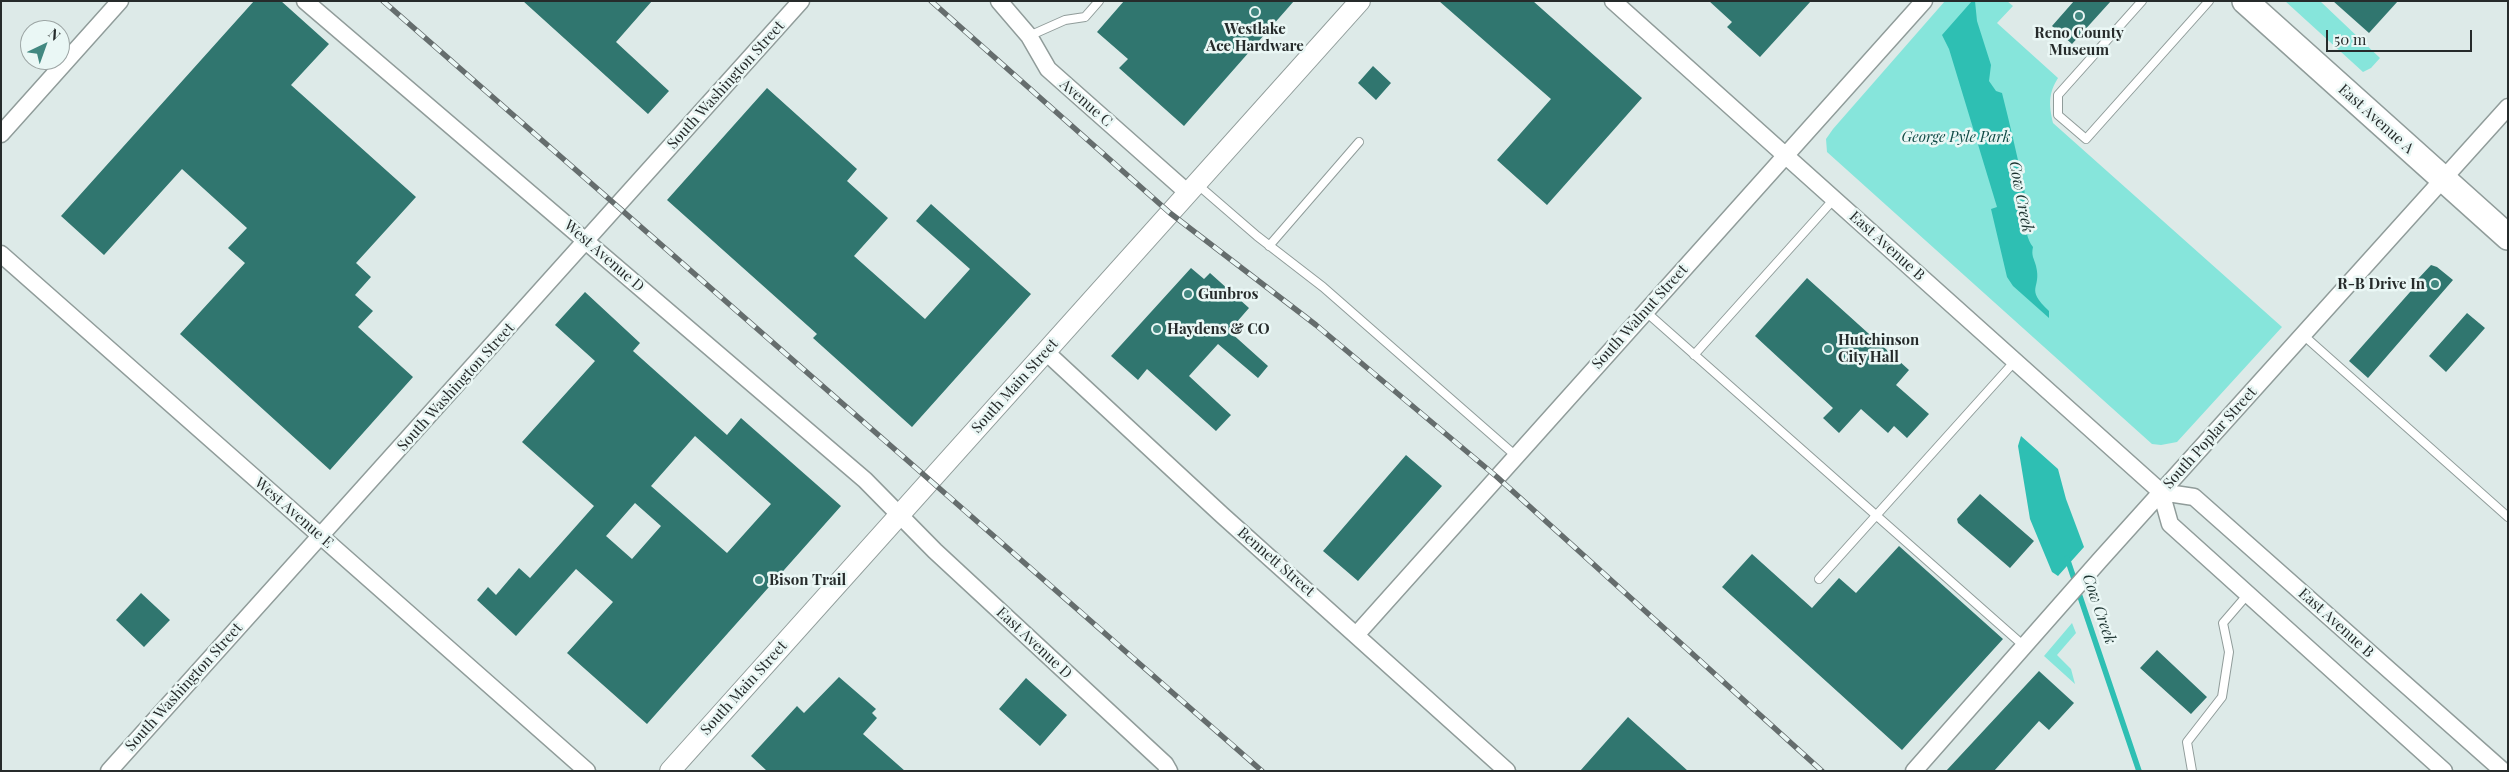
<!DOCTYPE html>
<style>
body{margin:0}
#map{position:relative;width:2509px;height:772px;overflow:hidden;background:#ddeae8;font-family:"Playfair Display",serif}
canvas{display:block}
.frame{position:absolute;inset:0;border:2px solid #262b2b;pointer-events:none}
.north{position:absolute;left:20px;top:20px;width:50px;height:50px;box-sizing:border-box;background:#eaf7f5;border:1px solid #9ca5a4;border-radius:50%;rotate:42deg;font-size:14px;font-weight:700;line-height:20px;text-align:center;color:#262b2b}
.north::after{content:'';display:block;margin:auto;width:18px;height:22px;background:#428881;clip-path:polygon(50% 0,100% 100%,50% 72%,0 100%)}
.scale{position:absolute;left:2326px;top:30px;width:146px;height:22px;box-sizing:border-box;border:2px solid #262b2b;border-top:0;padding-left:6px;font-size:15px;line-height:18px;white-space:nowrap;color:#262b2b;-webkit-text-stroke:4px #eaf7f5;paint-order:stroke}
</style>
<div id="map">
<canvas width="2509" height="772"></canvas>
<div class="frame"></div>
<div class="north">N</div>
<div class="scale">50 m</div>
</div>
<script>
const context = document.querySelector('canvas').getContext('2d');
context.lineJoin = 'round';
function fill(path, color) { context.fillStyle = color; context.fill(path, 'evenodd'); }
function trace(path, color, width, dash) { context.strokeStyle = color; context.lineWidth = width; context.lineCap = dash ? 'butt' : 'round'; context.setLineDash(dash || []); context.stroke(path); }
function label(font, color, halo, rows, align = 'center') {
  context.font = font + ' "Playfair Display",serif'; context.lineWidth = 5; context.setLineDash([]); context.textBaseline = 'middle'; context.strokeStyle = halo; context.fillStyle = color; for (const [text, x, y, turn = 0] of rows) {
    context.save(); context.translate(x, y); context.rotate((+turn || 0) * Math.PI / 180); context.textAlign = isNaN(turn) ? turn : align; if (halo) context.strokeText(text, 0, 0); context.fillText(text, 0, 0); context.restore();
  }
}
fill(new Path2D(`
 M 1945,1 L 2007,1 L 2013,6 L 1997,23 L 2058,78 C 2048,94 2049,105 2053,123 L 2282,327 L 2177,442 L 2161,445 L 2152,444 L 1827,152 L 1826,139 L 1833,129 Z
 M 2285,1 L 2320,1 L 2380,58 L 2371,68 L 2363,72 Z
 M 2072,623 L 2076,633 L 2057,655 L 2071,669 L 2075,684 L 2044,656 Z`), '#86e5db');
fill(new Path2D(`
 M 1972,1 L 1975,1 L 1977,21 L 1991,65 L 1989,81 L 1996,91 L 2002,93 C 2010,124 2017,156 2024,187 C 2027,207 2021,231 2033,247 C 2031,256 2034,258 2036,266 C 2042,290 2024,287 2049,311 L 2049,318 L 2013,286 L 2007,277 L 1991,209 L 1997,207 L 1949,49 L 1942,35 Z
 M 2021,436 L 2058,469 L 2066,499 L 2084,547 L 2058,576 L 2052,572 L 2030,519 L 2018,446 Z`), '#2ebfb3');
trace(new Path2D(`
 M 2067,558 L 2139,771`), '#2ebfb3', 5.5);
fill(new Path2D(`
 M 254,1 L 281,1 L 329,44 L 291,85 L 416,197 L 356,263 L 371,277 L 355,295 L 373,311 L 358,327 L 413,377 L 330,470 L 180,334 L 245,263 L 228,248 L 247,228 L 182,169 L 104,255 L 61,216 Z
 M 523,1 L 652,1 L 616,42 L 669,91 L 648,114 Z
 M 1124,1 L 1294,1 L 1184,126 L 1119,68 L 1128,59 L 1097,32 Z
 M 1439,1 L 1533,1 L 1642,98 L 1547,205 L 1497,160 L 1551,99 Z
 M 1709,1 L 1811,1 L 1760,57 L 1727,27 L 1732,22 Z
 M 2074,1 L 2111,1 L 2072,44 L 2052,26 Z
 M 2333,1 L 2398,1 L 2369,33 Z
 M 1373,66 L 1391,83 L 1376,100 L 1358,83 Z
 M 767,88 L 857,169 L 847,181 L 888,218 L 854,256 L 925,319 L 970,269 L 916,221 L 931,204 L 1031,294 L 912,427 L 813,338 L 817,334 L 667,200 Z
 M 2431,265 L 2437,267 L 2453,280 L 2368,378 L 2349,361 L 2418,283 L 2417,280 Z
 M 1191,268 L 1204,279 L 1210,273 L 1249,308 L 1229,331 L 1268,366 L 1258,378 L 1218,344 L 1189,376 L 1231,415 L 1216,431 L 1147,369 L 1138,380 L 1111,356 Z
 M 1807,278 L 1909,370 L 1896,385 L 1929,414 L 1907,438 L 1894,426 L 1888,433 L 1861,409 L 1839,433 L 1823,418 L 1833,408 L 1755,336 Z
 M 585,292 L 640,343 L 633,351 L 727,435 L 741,418 L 841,506 L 647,724 L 567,653 L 613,602 L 576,569 L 516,636 L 477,600 L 488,587 L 496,595 L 519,568 L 530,578 L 594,506 L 522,442 L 595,361 L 555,325 ZM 695,436 L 771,504 L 727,553 L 651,486 ZM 635,503 L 661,526 L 632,559 L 606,536 Z
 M 2467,313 L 2485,328 L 2446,372 L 2429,356 Z
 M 1406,455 L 1442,486 L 1358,581 L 1323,551 Z
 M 1980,494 L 2034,541 L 2010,568 L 1958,523 L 1957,519 Z
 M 1899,546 L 2003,639 L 1902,750 L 1722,587 L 1752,554 L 1812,608 L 1839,578 L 1856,593 Z
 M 141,593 L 170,620 L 144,647 L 116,620 Z
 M 2157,650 L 2207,697 L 2191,714 L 2140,668 Z
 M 2039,671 L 2074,703 L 2049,730 L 2039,721 L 1994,771 L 1946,771 Z
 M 839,677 L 876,709 L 872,713 L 877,718 L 863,734 L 905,771 L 767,771 L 751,756 L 797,706 L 804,713 Z
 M 1026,678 L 1067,715 L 1040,746 L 999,709 Z
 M 1628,717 L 1688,771 L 1580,771 Z`), '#30766f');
const service = new Path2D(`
 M 2142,1 L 2058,95 L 2058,115 L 2086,139 L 2209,1
 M 1029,36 L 1065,20 L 1085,17 L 1099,1
 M 1198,185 L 1257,236 L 1323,287 L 1516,456
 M 1269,246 L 1359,142
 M 1645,311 L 2024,646
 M 2302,334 L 2508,517
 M 1694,355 L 1834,199
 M 1819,579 L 2015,361
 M 2192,771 L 2187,742 L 2222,697 L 2229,652 L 2223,623 L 2248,594`);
const minor = new Path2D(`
 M 305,1 L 865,480 L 935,551 L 1165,764 L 1169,771
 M 999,1 L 1029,36 L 1048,69 L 1188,193
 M 1613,1 L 2161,492 L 2170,524 L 2444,771
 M 1,134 L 120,1
 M 1,254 L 587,771
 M 1046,352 L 1222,515 L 1507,771
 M 2161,492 L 2194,497 L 2503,771
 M 1357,634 L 1924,1
 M 109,771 L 801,1
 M 1914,771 L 2100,560 L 2508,107`);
const tertiary = new Path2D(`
 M 670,771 L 1360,1`);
const primary = new Path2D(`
 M 2245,1 L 2508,237`);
trace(service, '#909c9a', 10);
trace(minor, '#909c9a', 19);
trace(tertiary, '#909c9a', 22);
trace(primary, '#909c9a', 28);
trace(service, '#fff', 8);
trace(minor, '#fff', 16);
trace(tertiary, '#fff', 20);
trace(primary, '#fff', 25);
const rail = new Path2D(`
 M 383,1 L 1262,771
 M 931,1 L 1170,213 L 1316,325 L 1497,477 L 1822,771`);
trace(rail, '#656d6d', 5.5);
trace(rail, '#eaf7f5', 4, [11]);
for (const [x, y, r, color] of [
 [1255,12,5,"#428881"],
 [2079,16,5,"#428881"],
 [2435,284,5,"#428881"],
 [1188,294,5,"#428881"],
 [1157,329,5,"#428881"],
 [1828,349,5,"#428881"],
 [759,580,5,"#428881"]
]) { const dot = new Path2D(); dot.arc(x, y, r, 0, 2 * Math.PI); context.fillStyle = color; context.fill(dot); trace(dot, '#eaf7f5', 2); }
label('bold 15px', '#262b2b', '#eaf7f5', [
 ["Westlake",1255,29,"center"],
 ["Ace Hardware",1255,46,"center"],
 ["Reno County",2079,33,"center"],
 ["Museum",2079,50,"center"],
 ["R-B Drive In",2425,284,"right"],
 ["Gunbros",1198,294],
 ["Haydens & CO",1167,329],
 ["Hutchinson",1838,340],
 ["City Hall",1838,357],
 ["Bison Trail",769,580]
], 'left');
label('15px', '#262b2b', '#eaf7f5', [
 ["South Washington Street",726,85,-48],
 ["Avenue C",1086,103,41],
 ["East Avenue A",2376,119,42],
 ["East Avenue B",1887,246,42],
 ["West Avenue D",604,256,41],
 ["South Walnut Street",1640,317,-48],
 ["South Main Street",1015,386,-48],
 ["South Washington Street",456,387,-48],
 ["South Poplar Street",2210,438,-48],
 ["West Avenue E",294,513,41],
 ["Bennett Street",1276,562,41],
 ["East Avenue B",2336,623,42],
 ["East Avenue D",1034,643,43],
 ["South Washington Street",184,687,-48],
 ["South Main Street",744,688,-48]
]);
label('italic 15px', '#104b46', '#eaf7f5', [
 ["George Pyle Park",1956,137]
]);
label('italic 16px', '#1c3330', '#eaf7f5', [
 ["Cow Creek",2021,197,79],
 ["Cow Creek",2099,609,71]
]);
</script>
